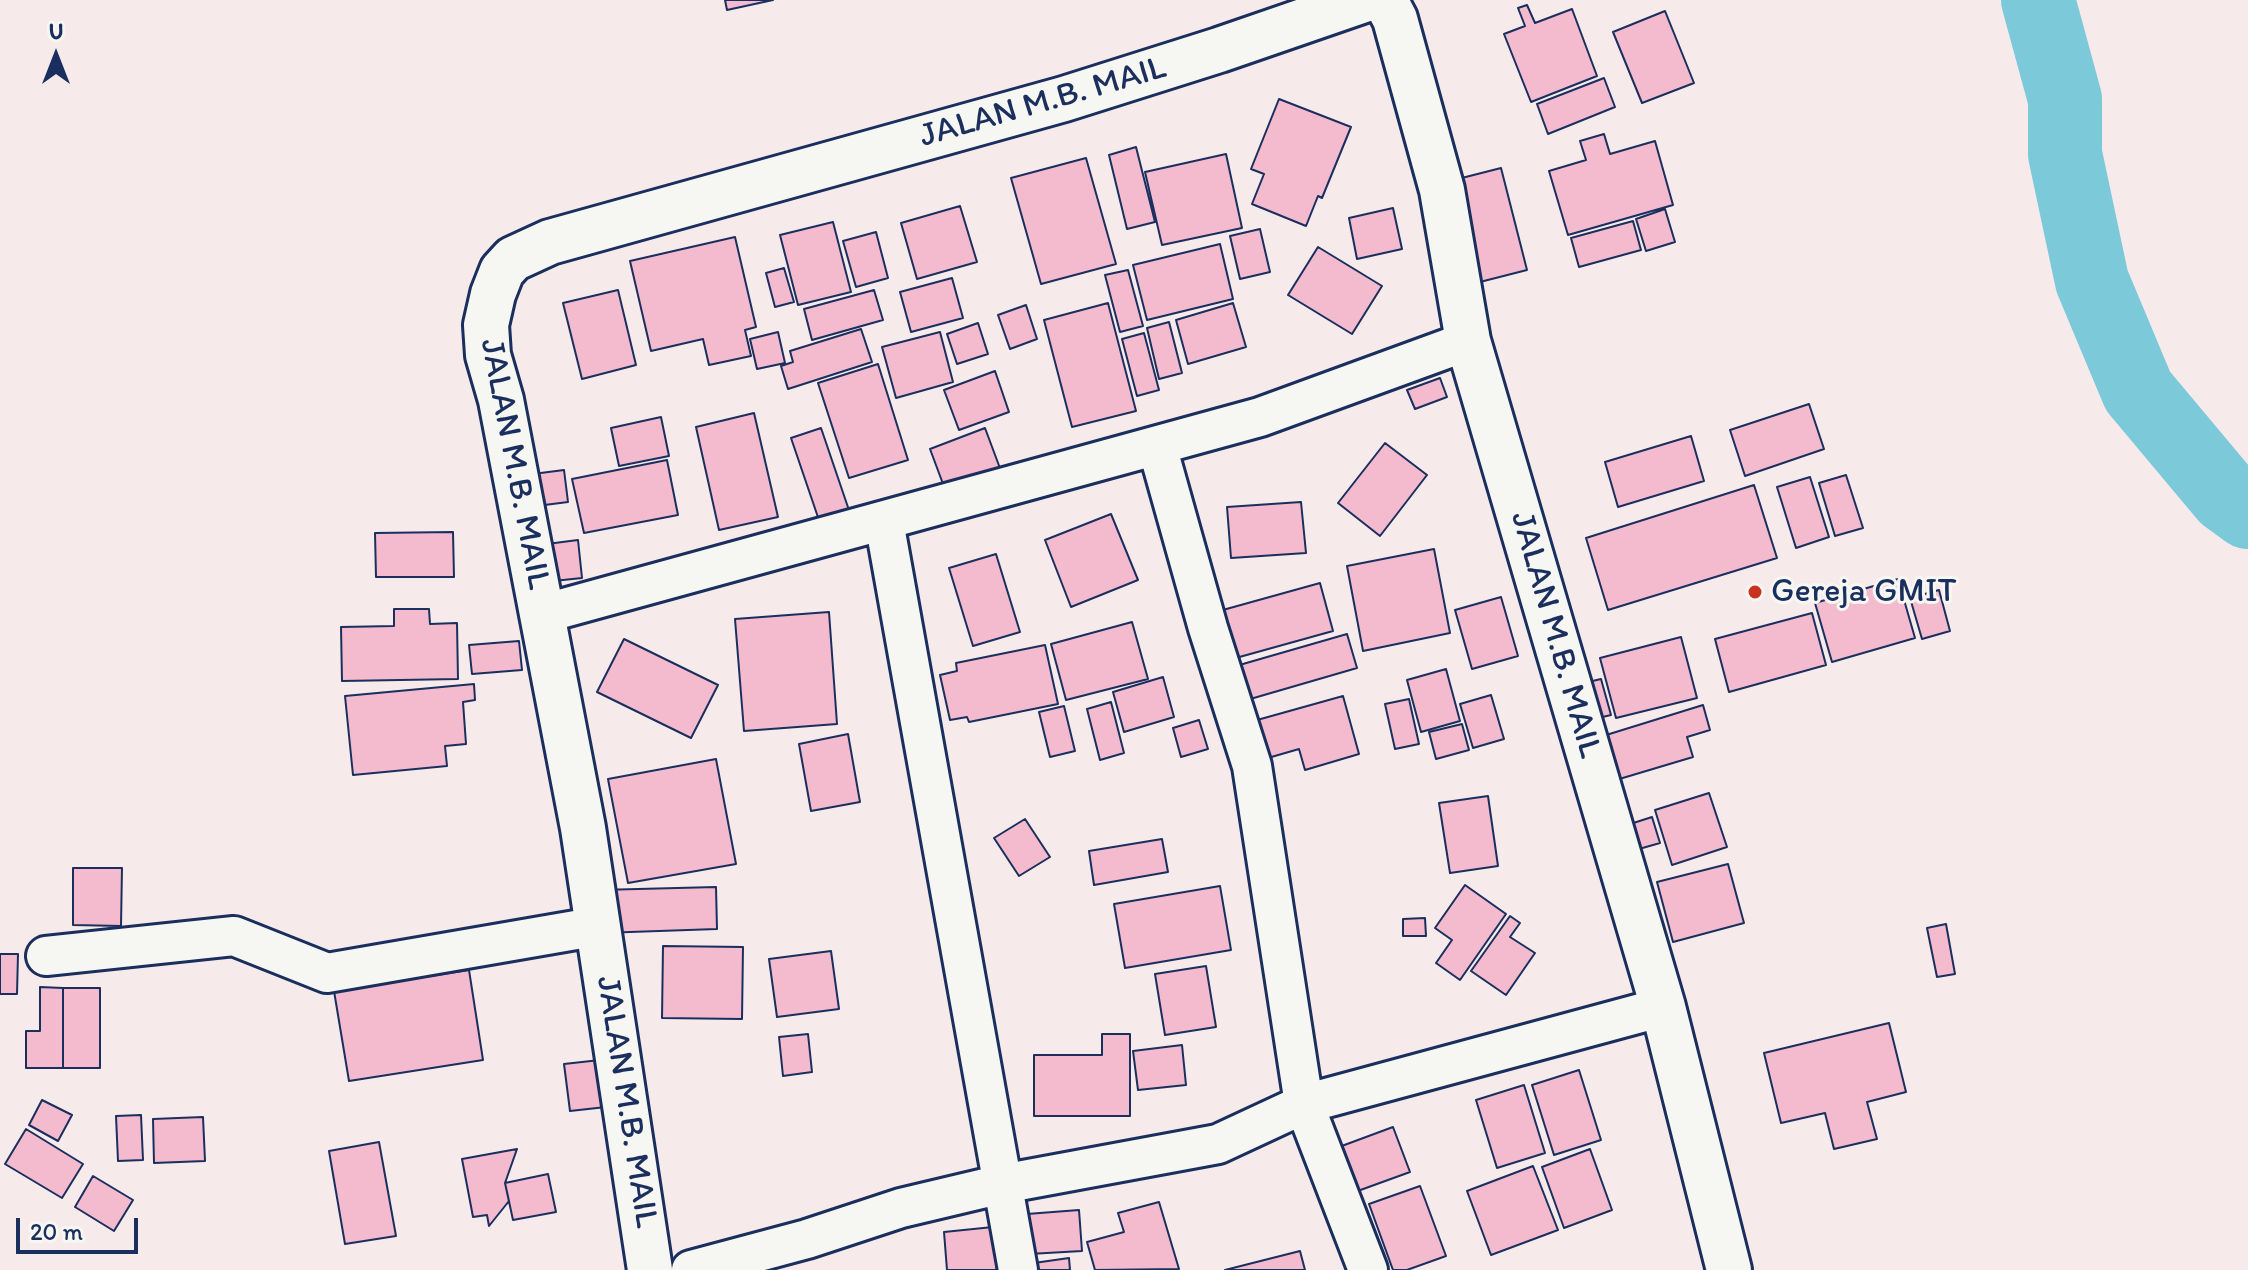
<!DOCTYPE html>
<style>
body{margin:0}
#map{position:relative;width:2248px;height:1270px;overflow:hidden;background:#f6eaeb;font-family:Itim,sans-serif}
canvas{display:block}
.north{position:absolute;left:16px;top:16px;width:80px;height:80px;-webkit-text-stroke:6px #f6f6f2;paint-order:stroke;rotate:0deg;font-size:22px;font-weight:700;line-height:32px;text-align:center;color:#1b2f5e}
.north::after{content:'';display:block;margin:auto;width:28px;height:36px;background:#1b2f5e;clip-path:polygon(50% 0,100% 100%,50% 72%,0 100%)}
.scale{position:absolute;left:16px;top:1218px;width:122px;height:36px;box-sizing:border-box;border:4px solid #1b2f5e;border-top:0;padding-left:10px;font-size:24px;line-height:28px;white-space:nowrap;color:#1b2f5e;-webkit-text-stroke:6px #f6f6f2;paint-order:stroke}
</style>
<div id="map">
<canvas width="2248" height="1270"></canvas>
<div class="north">U</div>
<div class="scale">20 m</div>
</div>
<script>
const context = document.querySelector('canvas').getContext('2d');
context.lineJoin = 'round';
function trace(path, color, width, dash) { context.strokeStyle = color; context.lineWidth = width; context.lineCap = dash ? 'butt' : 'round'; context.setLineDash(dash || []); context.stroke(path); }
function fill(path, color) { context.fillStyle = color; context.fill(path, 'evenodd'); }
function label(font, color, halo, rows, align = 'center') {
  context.font = font + ' Itim,sans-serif'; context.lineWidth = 6; context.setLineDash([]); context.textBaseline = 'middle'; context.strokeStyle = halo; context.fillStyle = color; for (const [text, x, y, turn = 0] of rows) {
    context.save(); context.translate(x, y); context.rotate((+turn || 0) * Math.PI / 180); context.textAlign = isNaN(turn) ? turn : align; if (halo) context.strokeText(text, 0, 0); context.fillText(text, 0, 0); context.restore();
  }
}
trace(new Path2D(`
 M 2038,0 L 2065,99 L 2065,154 L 2092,281 L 2138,391 L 2226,496 L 2248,512`), '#7bc9d9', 74);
const building = new Path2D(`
 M 725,0 L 773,0 L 727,10 Z
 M 1527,5 L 1535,23 L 1572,9 L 1597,76 L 1531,102 L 1504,34 L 1525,26 L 1518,8 Z
 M 1665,11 L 1694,83 L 1642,103 L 1613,32 Z
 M 1604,78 L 1615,107 L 1548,134 L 1537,104 Z
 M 1279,99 L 1351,127 L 1322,198 L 1318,196 L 1306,226 L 1252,204 L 1264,174 L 1251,169 Z
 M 1604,134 L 1610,154 L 1655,141 L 1673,205 L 1568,235 L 1549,171 L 1586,160 L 1580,141 Z
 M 1136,147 L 1155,222 L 1127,229 L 1109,155 Z
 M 1226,154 L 1242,228 L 1162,245 L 1145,172 Z
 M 1086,158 L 1116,264 L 1041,284 L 1011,178 Z
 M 1501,168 L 1527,270 L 1476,283 L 1450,181 Z
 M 960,206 L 977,262 L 917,279 L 901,223 Z
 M 1393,208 L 1402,249 L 1357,259 L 1349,218 Z
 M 1665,209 L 1675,242 L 1646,251 L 1636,219 Z
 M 1633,221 L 1641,250 L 1579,267 L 1571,238 Z
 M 833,222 L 851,292 L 798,305 L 780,235 Z
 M 1260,229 L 1270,272 L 1240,279 L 1230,236 Z
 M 876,232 L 888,278 L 856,287 L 843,241 Z
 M 735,237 L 756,327 L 745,330 L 751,356 L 709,365 L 703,339 L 651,351 L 630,261 Z
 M 1220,244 L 1233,299 L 1147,320 L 1133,265 Z
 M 1318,247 L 1382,286 L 1352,334 L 1288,295 Z
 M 784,268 L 794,302 L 775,307 L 766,273 Z
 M 1128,270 L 1143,326 L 1120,332 L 1105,275 Z
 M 952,278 L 963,318 L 911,332 L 900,292 Z
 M 618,290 L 636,365 L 582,379 L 563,303 Z
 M 874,290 L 883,320 L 812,340 L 804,309 Z
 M 1108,303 L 1136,411 L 1072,427 L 1044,320 Z
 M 1233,303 L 1246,347 L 1188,364 L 1176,320 Z
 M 1026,305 L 1037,339 L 1010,349 L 998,315 Z
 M 1169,322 L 1182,373 L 1159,379 L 1147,328 Z
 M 978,323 L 988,354 L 957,364 L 947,334 Z
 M 861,329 L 872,362 L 788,389 L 781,366 L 793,362 L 790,351 Z
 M 778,332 L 785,363 L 757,369 L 750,339 Z
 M 940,332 L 953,382 L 896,398 L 882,347 Z
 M 1144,333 L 1159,390 L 1137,396 L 1122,339 Z
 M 878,364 L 908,460 L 849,478 L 818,383 Z
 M 995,371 L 1009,412 L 959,430 L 944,390 Z
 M 1440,378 L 1447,397 L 1415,409 L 1407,390 Z
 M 1809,404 L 1824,449 L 1745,476 L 1730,430 Z
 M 754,413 L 778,517 L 719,530 L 696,427 Z
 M 661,417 L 669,456 L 619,466 L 611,428 Z
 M 821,428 L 852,519 L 822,529 L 791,438 Z
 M 985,428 L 1004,479 L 949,500 L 930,449 Z
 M 1691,436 L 1704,481 L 1618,507 L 1605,462 Z
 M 1385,443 L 1427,475 L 1380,536 L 1338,503 Z
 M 667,460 L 678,515 L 584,533 L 572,479 Z
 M 564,470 L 568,502 L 529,507 L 525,475 Z
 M 1846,475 L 1863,528 L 1835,536 L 1819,483 Z
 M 1810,477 L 1829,537 L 1796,548 L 1777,487 Z
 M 1754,485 L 1777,558 L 1608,610 L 1586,538 Z
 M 1301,502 L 1306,553 L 1231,558 L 1227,507 Z
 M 1111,514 L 1138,580 L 1071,607 L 1045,540 Z
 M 453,532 L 454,577 L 376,577 L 375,533 Z
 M 578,540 L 582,578 L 544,582 L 539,545 Z
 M 1434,549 L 1450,633 L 1363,651 L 1347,566 Z
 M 996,554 L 1020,632 L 973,646 L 949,568 Z
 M 1898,579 L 1915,638 L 1832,662 L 1815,603 Z
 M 1320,583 L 1333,631 L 1225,661 L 1212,613 Z
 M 1939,590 L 1950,631 L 1922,639 L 1910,598 Z
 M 1501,597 L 1518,656 L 1472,669 L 1455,610 Z
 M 394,609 L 429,609 L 430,624 L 457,623 L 458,679 L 342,681 L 341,627 L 394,626 Z
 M 829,612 L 837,724 L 744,731 L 735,619 Z
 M 1812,613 L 1826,665 L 1729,692 L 1715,639 Z
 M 1132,622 L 1148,679 L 1066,700 L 1051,644 Z
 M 1347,634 L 1357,668 L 1240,702 L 1229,668 Z
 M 1681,637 L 1697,698 L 1616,718 L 1600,658 Z
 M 624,639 L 718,685 L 691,738 L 597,692 Z
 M 519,641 L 522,670 L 472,674 L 469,645 Z
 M 1045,645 L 1058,704 L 969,722 L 967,717 L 950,720 L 940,675 L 957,671 L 956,663 Z
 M 1446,669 L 1460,721 L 1421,732 L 1407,680 Z
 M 1163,677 L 1174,717 L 1124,732 L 1113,692 Z
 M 1601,679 L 1611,715 L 1594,719 L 1584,683 Z
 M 474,684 L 475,700 L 463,702 L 466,744 L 445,746 L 447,766 L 353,775 L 345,696 Z
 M 1491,695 L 1504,739 L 1473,748 L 1460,704 Z
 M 1343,696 L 1359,754 L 1305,770 L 1299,749 L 1261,760 L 1250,722 Z
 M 1409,699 L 1419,744 L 1395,749 L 1385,704 Z
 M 1111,702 L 1124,753 L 1100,760 L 1087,709 Z
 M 1703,705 L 1710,730 L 1687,737 L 1693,757 L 1616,780 L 1603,736 Z
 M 1064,706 L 1075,751 L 1050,757 L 1039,712 Z
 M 1199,720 L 1208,749 L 1181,757 L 1173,728 Z
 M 1462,724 L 1469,750 L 1436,759 L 1429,732 Z
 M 848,734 L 860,802 L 811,811 L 799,744 Z
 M 716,759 L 736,864 L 628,883 L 608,779 Z
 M 1709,793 L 1727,847 L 1672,865 L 1655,810 Z
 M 1488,796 L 1498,866 L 1450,873 L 1439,803 Z
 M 1652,817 L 1660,843 L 1632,851 L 1624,826 Z
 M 1025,819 L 1050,857 L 1019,876 L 994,838 Z
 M 1162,839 L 1168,872 L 1094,885 L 1089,851 Z
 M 1728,864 L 1744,923 L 1673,942 L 1657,882 Z
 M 73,868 L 122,868 L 121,926 L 73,925 Z
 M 1465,885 L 1506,914 L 1460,980 L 1436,963 L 1452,940 L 1435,928 Z
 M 1220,886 L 1231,950 L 1125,968 L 1114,904 Z
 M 716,887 L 717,929 L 601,933 L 599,890 Z
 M 1510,916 L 1520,923 L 1510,937 L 1535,953 L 1506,995 L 1471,971 Z
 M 1425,918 L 1426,936 L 1403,936 L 1403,919 Z
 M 1946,924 L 1955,974 L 1937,977 L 1927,928 Z
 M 663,946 L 743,947 L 742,1019 L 662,1018 Z
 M 831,951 L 839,1009 L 777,1017 L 769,959 Z
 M 0,954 L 18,954 L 17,994 L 0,994 Z
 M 1206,966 L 1216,1027 L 1165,1035 L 1155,974 Z
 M 469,970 L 483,1060 L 349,1081 L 334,991 Z
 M 40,987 L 63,988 L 63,1068 L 26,1068 L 26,1031 L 40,1031 Z
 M 63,988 L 100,988 L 100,1068 L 63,1068 Z
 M 1889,1023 L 1906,1092 L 1867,1102 L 1877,1139 L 1834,1149 L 1825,1113 L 1781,1123 L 1764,1053 Z
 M 808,1034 L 812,1072 L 783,1076 L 779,1037 Z
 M 1102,1034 L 1130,1034 L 1130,1116 L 1034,1116 L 1034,1055 L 1102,1055 Z
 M 1182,1045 L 1186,1085 L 1138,1090 L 1133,1051 Z
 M 609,1059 L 615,1106 L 570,1111 L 564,1064 Z
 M 1579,1070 L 1601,1140 L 1554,1155 L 1532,1085 Z
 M 1524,1085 L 1545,1153 L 1497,1168 L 1476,1100 Z
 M 42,1100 L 72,1115 L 58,1141 L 29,1125 Z
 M 141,1115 L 143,1160 L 118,1161 L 116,1116 Z
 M 203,1117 L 205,1161 L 154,1163 L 153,1119 Z
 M 1393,1127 L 1410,1172 L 1355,1192 L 1339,1147 Z
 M 26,1129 L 83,1164 L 62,1198 L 5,1164 Z
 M 379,1142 L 396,1236 L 345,1244 L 329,1151 Z
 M 517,1149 L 505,1183 L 509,1201 L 489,1226 L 487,1215 L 473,1217 L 462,1159 Z
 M 1590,1149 L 1612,1210 L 1564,1228 L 1542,1167 Z
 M 1533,1166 L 1558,1230 L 1491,1255 L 1467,1191 Z
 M 548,1174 L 556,1212 L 513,1220 L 505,1183 Z
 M 93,1176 L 133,1200 L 114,1231 L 75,1207 Z
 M 1420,1186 L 1446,1256 L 1407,1270 L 1393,1270 L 1369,1204 Z
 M 1159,1202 L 1179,1269 L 1095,1270 L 1087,1242 L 1124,1232 L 1118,1213 Z
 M 1079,1210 L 1082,1251 L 1029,1254 L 1027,1214 Z
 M 993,1227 L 997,1270 L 947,1270 L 944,1232 Z
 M 1300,1251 L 1305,1270 L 1225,1270 Z
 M 1069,1258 L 1070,1270 L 1027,1270 L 1027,1264 Z`);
fill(building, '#f4bbce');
trace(building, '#1b2f5e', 2);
const minor = new Path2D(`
 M 1157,446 L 1208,628 L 1252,766 L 1304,1104 L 1368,1270
 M 884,521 L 1018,1270
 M 542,614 L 1260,417 L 1468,341
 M 46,956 L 234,936 L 327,973 L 599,926
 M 691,1270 L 807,1239 L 901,1208 L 1002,1184 L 1218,1144 L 1304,1104 L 1663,1007`);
const tertiary = new Path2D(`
 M 1385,0 L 1395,19 L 1442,190 L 1468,341 L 1663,1007 L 1729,1270
 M 650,1270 L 583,828 L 501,400 L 488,355 L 486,325 L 493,294 L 502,271 L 513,259 L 550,242 L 1064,99 L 1219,50 L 1364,0`);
trace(minor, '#1b2f5e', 44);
trace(tertiary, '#1b2f5e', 50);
trace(minor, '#f6f6f2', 38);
trace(tertiary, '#f6f6f2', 44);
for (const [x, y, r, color] of [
 [1755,592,8,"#c8321e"]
]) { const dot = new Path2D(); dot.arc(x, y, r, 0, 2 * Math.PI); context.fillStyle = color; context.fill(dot); trace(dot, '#f6f6f2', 3); }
label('34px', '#1b2f5e', '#f6f6f2', [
 ["JALAN M.B. MAIL",1043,103,-16],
 ["JALAN M.B. MAIL",514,464,79],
 ["JALAN M.B. MAIL",1555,635,74],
 ["JALAN M.B. MAIL",626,1102,81]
]);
label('34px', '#1b2f5e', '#f6f6f2', [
 ["Gereja GMIT",1771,592]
], 'left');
</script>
